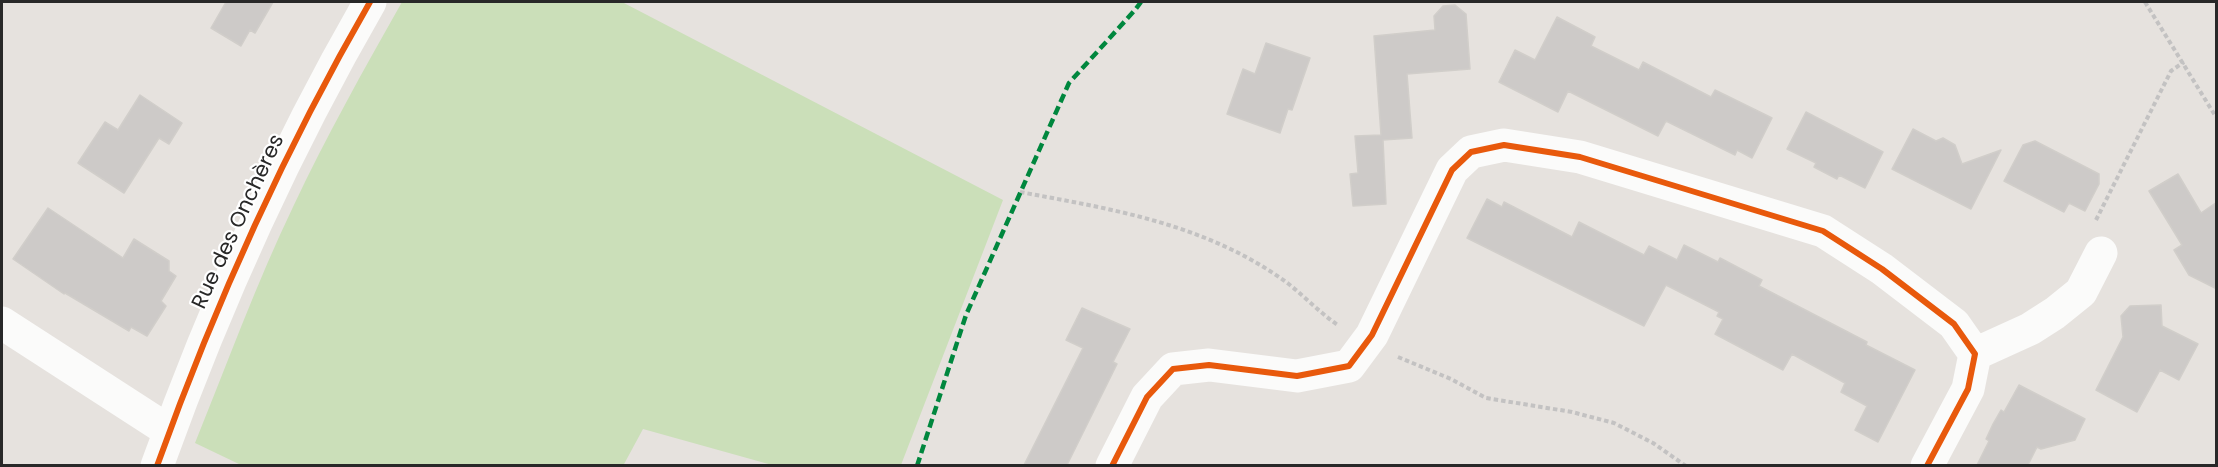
<!DOCTYPE html>
<meta charset="utf-8">
<style>
body{margin:0}
#map{position:relative;width:2218px;height:467px;overflow:hidden;background:#e6e2de;font-family:Poppins,sans-serif}
canvas{display:block}
.frame{position:absolute;inset:0;border:3px solid #282828;pointer-events:none}
</style>
<div id="map">
<canvas width="2218" height="467"></canvas>
<div class="frame"></div>
</div>
<script>
const context = document.querySelector('canvas').getContext('2d');
context.lineJoin = 'round';
function fill(path, color) { context.fillStyle = color; context.fill(path, 'evenodd'); }
function trace(path, color, width, dash) { context.strokeStyle = color; context.lineWidth = width; context.lineCap = dash ? 'butt' : 'round'; context.setLineDash(dash || []); context.stroke(path); }
function label(font, color, halo, rows, align = 'center') {
  context.font = font + ' Poppins,sans-serif'; context.lineWidth = 4.5; context.setLineDash([]); context.textBaseline = 'middle'; context.strokeStyle = halo; context.fillStyle = color; for (const [text, x, y, turn = 0] of rows) {
    context.save(); context.translate(x, y); context.rotate((+turn || 0) * Math.PI / 180); context.textAlign = isNaN(turn) ? turn : align; if (halo) context.strokeText(text, 0, 0); context.fillText(text, 0, 0); context.restore();
  }
}
fill(new Path2D(`
 M 402,2 L 622,2 L 1003,200 L 901,465 L 772,465 L 643,429 L 623,466 L 241,465 L 195,443 C 227,364 256,284 293,207 C 326,137 364,69 402,2 Z`), '#cbdfb9');
const building = new Path2D(`
 M 226,2 L 273,2 L 255,33 L 250,30 L 241,46 L 211,28 Z
 M 1455,5 L 1466,14 L 1470,69 L 1407,74 L 1412,138 L 1383,140 L 1386,204 L 1353,206 L 1350,174 L 1358,173 L 1355,136 L 1381,135 L 1374,36 L 1435,30 L 1434,16 L 1443,6 Z
 M 1557,17 L 1595,37 L 1591,46 L 1639,70 L 1643,62 L 1711,97 L 1715,90 L 1772,118 L 1752,158 L 1737,150 L 1735,155 L 1666,121 L 1658,136 L 1568,91 L 1558,112 L 1499,82 L 1515,50 L 1535,60 Z
 M 1266,43 L 1310,58 L 1292,110 L 1288,109 L 1280,133 L 1227,114 L 1243,69 L 1255,74 Z
 M 140,95 L 182,123 L 169,144 L 159,138 L 124,193 L 78,163 L 105,122 L 118,130 Z
 M 1806,112 L 1883,152 L 1865,188 L 1839,175 L 1837,179 L 1814,167 L 1816,163 L 1787,149 Z
 M 1913,129 L 1936,141 L 1943,138 L 1955,145 L 1962,164 L 2001,150 L 1971,209 L 1892,169 Z
 M 2035,141 L 2099,174 L 2099,184 L 2085,211 L 2069,203 L 2064,212 L 2004,181 L 2023,145 Z
 M 2178,174 L 2201,213 L 2217,202 L 2217,289 L 2189,275 L 2174,250 L 2182,245 L 2149,191 Z
 M 1487,199 L 1502,207 L 1504,202 L 1572,237 L 1579,222 L 1644,255 L 1649,246 L 1677,260 L 1684,245 L 1718,262 L 1720,258 L 1762,280 L 1759,286 L 1867,342 L 1866,345 L 1915,370 L 1878,442 L 1855,430 L 1867,406 L 1841,392 L 1845,383 L 1792,354 L 1783,370 L 1715,334 L 1723,319 L 1717,316 L 1719,312 L 1666,285 L 1644,326 L 1467,238 Z
 M 48,208 L 123,258 L 134,239 L 169,261 L 169,271 L 176,276 L 161,301 L 166,306 L 147,336 L 131,327 L 129,331 L 65,293 L 64,294 L 13,259 Z
 M 2161,305 L 2162,326 L 2198,344 L 2179,380 L 2160,370 L 2137,412 L 2096,390 L 2123,337 L 2121,316 L 2130,306 Z
 M 1082,308 L 1130,329 L 1113,362 L 1117,364 L 1067,465 L 1024,465 L 1083,348 L 1066,340 Z
 M 2019,385 L 2085,419 L 2075,440 L 2041,449 L 2037,447 L 2028,465 L 1977,465 L 1989,441 L 1986,439 L 1993,424 L 2001,410 L 2004,412 Z`);
fill(building, '#cdcac8');
trace(building, '#d1ceca', 1.5);
trace(new Path2D(`
 M 2145,2 L 2216,117
 M 1020,192 C 1111,209 1200,223 1279,277 C 1300,291 1317,311 1339,326
 M 2096,220 L 2171,71 L 2184,62
 M 1398,357 L 1451,379 L 1486,398 L 1572,412 L 1614,423 L 1653,443 L 1686,466`), '#c3c2c2', 4, [4.5, 3]);
trace(new Path2D(`
 M 2,323 L 169,431
 M 1975,354 L 2030,329 L 2055,313 L 2081,292 L 2101,253
 M 157,466 C 215,304 284,151 370,2
 M 1112,466 L 1147,397 L 1173,369 L 1209,365 L 1297,376 L 1349,366 L 1372,335 L 1452,170 L 1471,152 L 1504,145 L 1580,157 L 1823,231 L 1882,269 L 1954,324 L 1975,354 L 1968,389 L 1927,466`), '#fbfbfa', 33);
trace(new Path2D(`
 M 917,466 L 966,315 L 1069,83 L 1135,10 L 1141,2`), '#00873e', 4.5, [9, 4.5]);
trace(new Path2D(`
 M 157,466 C 215,304 284,151 370,2
 M 1112,466 L 1147,397 L 1173,369 L 1209,365 L 1297,376 L 1349,366 L 1372,335 L 1452,170 L 1471,152 L 1504,145 L 1580,157 L 1823,231 L 1882,269 L 1954,324 L 1975,354 L 1968,389 L 1927,466`), '#e8590c', 6);
label('21px', '#282828', '#fff', [
 ["Rue des Onchères",239,222,-65]
]);
</script>
